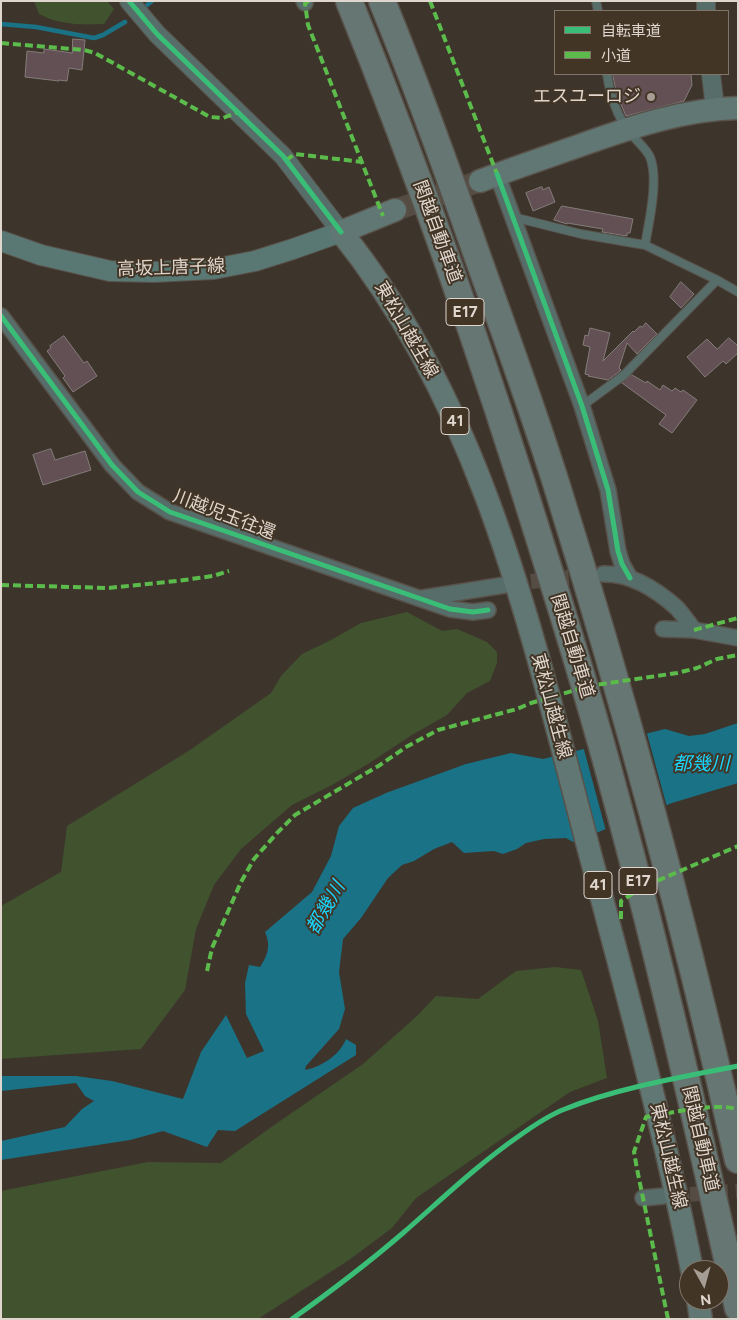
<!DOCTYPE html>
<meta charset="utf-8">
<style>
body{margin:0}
#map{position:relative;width:739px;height:1320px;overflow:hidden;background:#3d352c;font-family:Figtree,"Noto Sans JP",sans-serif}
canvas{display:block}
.frame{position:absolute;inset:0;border:2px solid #dfd6ce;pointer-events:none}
.legend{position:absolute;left:554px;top:10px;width:175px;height:65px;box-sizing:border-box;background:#433526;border:1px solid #817569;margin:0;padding:6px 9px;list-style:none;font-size:15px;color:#dfd6ce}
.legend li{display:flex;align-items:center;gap:10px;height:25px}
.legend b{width:25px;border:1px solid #817569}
.north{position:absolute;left:679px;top:1260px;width:50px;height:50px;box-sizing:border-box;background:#433526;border:1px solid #817569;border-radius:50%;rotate:173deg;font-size:14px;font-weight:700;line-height:20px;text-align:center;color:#dfd6ce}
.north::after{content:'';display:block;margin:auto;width:18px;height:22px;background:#a69e95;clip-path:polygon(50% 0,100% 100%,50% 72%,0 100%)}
</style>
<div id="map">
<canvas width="739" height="1320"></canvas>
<div class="frame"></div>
<ul class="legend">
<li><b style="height:6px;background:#3abd76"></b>自転車道</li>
<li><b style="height:6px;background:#5cbc4b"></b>小道</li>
</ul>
<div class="north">N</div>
</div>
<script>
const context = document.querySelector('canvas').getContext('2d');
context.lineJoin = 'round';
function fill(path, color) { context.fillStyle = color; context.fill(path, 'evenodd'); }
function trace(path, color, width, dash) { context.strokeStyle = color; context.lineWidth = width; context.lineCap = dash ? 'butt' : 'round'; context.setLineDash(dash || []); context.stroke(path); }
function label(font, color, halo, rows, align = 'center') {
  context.font = font + ' Figtree,"Noto Sans JP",sans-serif'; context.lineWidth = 4; context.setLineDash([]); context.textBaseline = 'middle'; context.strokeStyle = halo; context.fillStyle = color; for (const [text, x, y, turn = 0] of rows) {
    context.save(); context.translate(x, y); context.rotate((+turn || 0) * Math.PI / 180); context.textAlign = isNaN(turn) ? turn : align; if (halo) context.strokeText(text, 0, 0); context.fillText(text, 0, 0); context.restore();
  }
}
fill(new Path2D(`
 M 34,1 L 107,1 L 114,9 L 104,24 C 80,25 60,25 39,14 Z
 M 407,612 L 442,631 L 457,629 L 487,642 L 497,652 L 497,663 L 490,681 L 467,693 L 447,715 L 412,735 L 368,764 L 332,785 L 292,805 L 241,849 L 214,885 L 196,929 L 185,990 L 141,1049 L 1,1059 L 1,906 L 61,872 L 67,826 L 190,750 L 271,693 L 281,676 L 302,654 L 329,641 L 361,623 Z
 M 555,967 L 581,970 L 598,1021 L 607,1078 L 570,1092 L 416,1198 L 392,1228 L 349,1260 L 258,1319 L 1,1319 L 1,1191 L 148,1162 L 221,1163 L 277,1123 L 363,1064 L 417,1016 L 436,996 L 478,999 L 516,971 Z`), '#40522e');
fill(new Path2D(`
 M 738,723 L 738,783 L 672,803 L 573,842 L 566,838 L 544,839 L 526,843 L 517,849 L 503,854 L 494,851 L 464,853 L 452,842 L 434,849 L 414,861 L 402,865 L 388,878 L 361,918 L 343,939 L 339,972 L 345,1009 L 339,1029 L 306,1066 L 305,1070 C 321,1067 340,1055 346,1039 L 356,1045 L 356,1055 L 235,1131 L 218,1130 L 207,1147 L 163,1131 L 130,1140 L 1,1160 L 1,1141 L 65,1127 L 82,1109 L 94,1101 L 85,1096 L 76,1083 L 1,1091 L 1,1076 L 76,1076 L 112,1081 L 183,1099 L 201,1052 L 226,1015 L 247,1058 L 264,1051 L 246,1014 L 245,983 L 249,965 L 260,967 C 268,955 271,945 265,932 L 312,892 L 331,856 L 339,826 L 353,808 L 386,793 L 466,764 L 511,753 L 543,759 L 665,729 L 689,736 L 705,734 Z`), '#1a7286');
fill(new Path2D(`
 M 646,730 L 667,807 L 606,831 L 583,746 Z`), '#3d352c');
trace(new Path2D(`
 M 146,6 L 152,1
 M 1,24 L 36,27 L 94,38 L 103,35 L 125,22`), '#1a7286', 4.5);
const building = new Path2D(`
 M 73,39 L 85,40 L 82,70 L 69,68 L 67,81 L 59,80 L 59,81 L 25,77 L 27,51 L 44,53 L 44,49 L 72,53 Z
 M 613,74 L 691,74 L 692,85 L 684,101 L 626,116 L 617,95 Z
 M 542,187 L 543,190 L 549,187 L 555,202 L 533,211 L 526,193 Z
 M 562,206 L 633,219 L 630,233 L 627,233 L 627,236 L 602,232 L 603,229 L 567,223 L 567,224 L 554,220 Z
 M 681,282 L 694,294 L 681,308 L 670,297 Z
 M 646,323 L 657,334 L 637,354 L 627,343 L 619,368 L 621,370 L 620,371 L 608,380 L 588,376 L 589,375 L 585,374 L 590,347 L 583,345 L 585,335 L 588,336 L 590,328 L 610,333 L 603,361 L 633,331 L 634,332 L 640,326 L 642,327 Z
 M 64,336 L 84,363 L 87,361 L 97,376 L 73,392 L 63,378 L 65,376 L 47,351 L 51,348 L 50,346 Z
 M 729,338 L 738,346 L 738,353 L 726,364 L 723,361 L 705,377 L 687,357 L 707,339 L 717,349 Z
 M 632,375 L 646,383 L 647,381 L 660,390 L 663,385 L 672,391 L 675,388 L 681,392 L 683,390 L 697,400 L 672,433 L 659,424 L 666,415 L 622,383 Z
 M 51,449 L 55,460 L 85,451 L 91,470 L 43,485 L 33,455 Z`);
fill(building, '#635054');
trace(building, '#847c7a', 1);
trace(new Path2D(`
 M 508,584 L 592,575
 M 667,1196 L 738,1191`), '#554d44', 15, [15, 8]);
trace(new Path2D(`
 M 395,210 L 480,181`), '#554d44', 22, [22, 11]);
const service = new Path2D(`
 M 596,1 L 598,11
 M 607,74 C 610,94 616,114 628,130 C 634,139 646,148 650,157 C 659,179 649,222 645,245
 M 513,217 L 581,234 L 645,245 L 717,280 L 738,292
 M 582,406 L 624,375 L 717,280`);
const minor = new Path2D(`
 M 304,1 L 305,3
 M 497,174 L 582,406 L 608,490 L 618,551 L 622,564 L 630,578
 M 1,316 L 112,465 L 138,492 L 170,512 L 450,609 L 473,612 L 488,610
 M 603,574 C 631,573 657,590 677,608 C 683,615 689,623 694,630
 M 423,598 L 505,585
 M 663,629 L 694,630 L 738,638
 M 643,1198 L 664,1196`);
const tertiary = new Path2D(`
 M 129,1 L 157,34 L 283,156 L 341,232
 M 706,11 L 706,1
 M 711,74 L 715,108`);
const secondary = new Path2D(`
 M 1,241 L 41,255 L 110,271 L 154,272 L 214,269 L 255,261 L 293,249 L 341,232`);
const primary = new Path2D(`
 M 480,181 C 514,168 547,157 581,145 C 632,127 684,109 738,108
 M 395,210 L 341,232 C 484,410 532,634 589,850 C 626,989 664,1128 692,1270
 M 698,1300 L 701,1319`);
const motorway = new Path2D(`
 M 349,1 C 423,183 487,369 545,557 C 570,636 594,715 615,794 C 661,964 700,1136 738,1308
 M 382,1 C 417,86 448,172 478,258 C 505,333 532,407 556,483 C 626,706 687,932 738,1160`);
trace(service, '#59524b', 10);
trace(minor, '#59524b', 18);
trace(tertiary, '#59524b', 20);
trace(secondary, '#59524b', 22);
trace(primary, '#59524b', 25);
trace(motorway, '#59524b', 29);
trace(service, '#576d6a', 8);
trace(minor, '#576d6a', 15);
trace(tertiary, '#576d6a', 18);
trace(secondary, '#597773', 20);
trace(primary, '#617773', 22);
trace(motorway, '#667672', 26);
trace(new Path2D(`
 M 309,1 L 305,3 L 308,25 L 383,216
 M 430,1 L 497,174
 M 1,43 L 84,50 L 95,53 L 210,117 L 223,118 L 238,112
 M 286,160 L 295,154 L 362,162
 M 1,585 L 108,588 L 177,581 L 213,576 L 229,571
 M 694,630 L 738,618
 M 621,919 L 621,901 L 643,887 L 738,846
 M 207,971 L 212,948 L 241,882 L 254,859 L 277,833 L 295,815 L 380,765 L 406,747 L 438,730 L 517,709 L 531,703 L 589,686 L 677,673 L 697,668 L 717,659 L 738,655
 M 668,1319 L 637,1169 L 634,1152 L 646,1117 C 666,1114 721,1101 738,1110`), '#5cbc4b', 4, [8, 4]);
trace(new Path2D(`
 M 129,1 L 157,34 L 283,156 L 341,232
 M 497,174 L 582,406 L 608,490 L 618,551 L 622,564 L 630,578
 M 1,316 L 112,465 L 138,492 L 170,512 L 450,609 L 473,612 L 488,610
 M 292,1319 C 330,1292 367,1264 403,1233 C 441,1200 477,1165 519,1136 C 533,1126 549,1115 565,1109 C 617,1088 682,1077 738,1066`), '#3abd76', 5);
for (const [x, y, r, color] of [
 [651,97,5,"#a69e95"]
]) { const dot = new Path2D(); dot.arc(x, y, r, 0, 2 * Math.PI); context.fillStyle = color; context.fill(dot); trace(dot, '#433526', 2); }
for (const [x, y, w] of [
 [465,312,38],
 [455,421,28],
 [638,881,38],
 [598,885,28]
]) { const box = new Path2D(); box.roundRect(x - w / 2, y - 13.5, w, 27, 4); context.fillStyle = '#433526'; context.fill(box); trace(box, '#dfd6ce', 1); }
label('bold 16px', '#dfd6ce', null, [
 ["E17",465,312],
 ["41",455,421],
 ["E17",638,881],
 ["41",598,885]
]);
label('18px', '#dfd6ce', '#433526', [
 ["エスユーロジ",641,97]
], 'right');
label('18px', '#dfd6ce', '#433526', [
 ["関越自動車道",437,232,70],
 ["高坂上唐子線",171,268,-2],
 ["東松山越生線",406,330,60],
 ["川越児玉往還",224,515,21],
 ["関越自動車道",572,646,73],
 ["東松山越生線",551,706,75],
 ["関越自動車道",700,1139,77],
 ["東松山越生線",668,1156,77]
]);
label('italic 19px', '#19d4fd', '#433526', [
 ["都幾川",701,764],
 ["都幾川",326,908,-60]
]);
</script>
